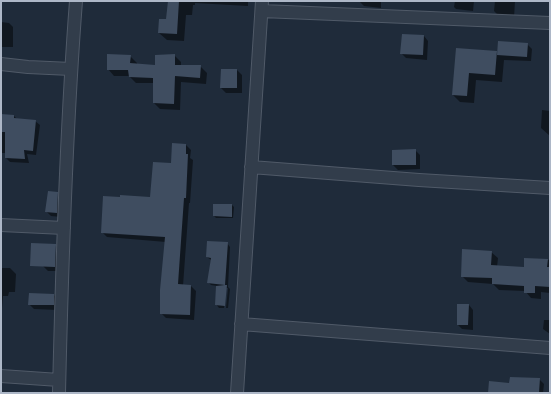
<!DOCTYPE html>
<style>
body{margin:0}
#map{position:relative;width:551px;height:394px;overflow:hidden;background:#1f2b3a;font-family:"Archivo Narrow",sans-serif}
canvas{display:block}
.frame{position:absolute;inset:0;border:2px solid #adb7c7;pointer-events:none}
</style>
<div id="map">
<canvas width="551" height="394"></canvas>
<div class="frame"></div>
</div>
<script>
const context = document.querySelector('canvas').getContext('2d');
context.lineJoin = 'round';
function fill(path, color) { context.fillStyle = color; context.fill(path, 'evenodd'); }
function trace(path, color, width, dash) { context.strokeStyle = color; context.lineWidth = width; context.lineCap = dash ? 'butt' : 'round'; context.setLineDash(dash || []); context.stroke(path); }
fill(new Path2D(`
 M 33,1 L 78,1 L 41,2 Z
 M 169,1 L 248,1 L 248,6 L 195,3 L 195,5 L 193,5 L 192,15 L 186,15 L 184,41 L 167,40 L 159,33 L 167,20 Z
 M 359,1 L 381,1 L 381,8 L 364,6 Z
 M 455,1 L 474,1 L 473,11 L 456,9 L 454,7 Z
 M 495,1 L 515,1 L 514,18 L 501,18 L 494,11 Z
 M 1,22 L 9,23 L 13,27 L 13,47 L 1,47 Z
 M 424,36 L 428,41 L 427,60 L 406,58 L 402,54 Z
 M 527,44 L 532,49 L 531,61 L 504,60 L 502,82 L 476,80 L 474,103 L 460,102 L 453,95 L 457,49 L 497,52 L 498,54 Z
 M 174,55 L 181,62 L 181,66 L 200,66 L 207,73 L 206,84 L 181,82 L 180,110 L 160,109 L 154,103 L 154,83 L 136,83 L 129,76 L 114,76 L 108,69 L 130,56 L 137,63 L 137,65 L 156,66 Z
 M 237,70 L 242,75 L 242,93 L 226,93 L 221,88 Z
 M 542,110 L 550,111 L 550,136 L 541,128 Z
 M 1,115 L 14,116 L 17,119 L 35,121 L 40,125 L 36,155 L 27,154 L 29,163 L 10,162 L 6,158 L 6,153 L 1,153 Z
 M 186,145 L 191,150 L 190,158 L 193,160 L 190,203 L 189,203 L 183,286 L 191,286 L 196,291 L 194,320 L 166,318 L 161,313 L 166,242 L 107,237 L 102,232 L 151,198 L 172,164 Z
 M 415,150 L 420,155 L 420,169 L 398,170 L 393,165 Z
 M 57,193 L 62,198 L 61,217 L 51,216 L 46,211 Z
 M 232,205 L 234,207 L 233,218 L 216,218 L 214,216 Z
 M 227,243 L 230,247 L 228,287 L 230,289 L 228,308 L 226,308 L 228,288 L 226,288 L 224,308 L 219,308 L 216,304 L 217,286 L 211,285 L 208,282 L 211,260 L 207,257 Z
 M 55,245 L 60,250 L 59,271 L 48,271 L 43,266 Z
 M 491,252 L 498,258 L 497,267 L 525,268 L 525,259 L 550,260 L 550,293 L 541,292 L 541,299 L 531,298 L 525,291 L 499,290 L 493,284 L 468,282 L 462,276 Z
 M 1,268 L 10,268 L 16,274 L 15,292 L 9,292 L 8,296 L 3,296 L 2,308 L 1,308 Z
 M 54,295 L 58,300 L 58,310 L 34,309 L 29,304 Z
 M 469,305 L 473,310 L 473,330 L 462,329 L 458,325 Z
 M 544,320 L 550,320 L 550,334 L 543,329 Z
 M 539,379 L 544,384 L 543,393 L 489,393 L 510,384 Z`), '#0007');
fill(new Path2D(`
 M 168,1 L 179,1 L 177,34 L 158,33 L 159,19 L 166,19 Z
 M 402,34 L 424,35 L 423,55 L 400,54 Z
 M 498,41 L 528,43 L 527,57 L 497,55 Z
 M 456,48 L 497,51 L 495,75 L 469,73 L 467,96 L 452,95 Z
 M 107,54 L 131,55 L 130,63 L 155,65 L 155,55 L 175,54 L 175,65 L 201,65 L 200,78 L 175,76 L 174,104 L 153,103 L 153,78 L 129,77 L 128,70 L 107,70 Z
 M 221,69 L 237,69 L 237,88 L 220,88 Z
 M 1,114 L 14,115 L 14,118 L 36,120 L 33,151 L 24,150 L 25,159 L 5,158 L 5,132 L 1,132 Z
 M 172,143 L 186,144 L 186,154 L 188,154 L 186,198 L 184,198 L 178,284 L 191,285 L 190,315 L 160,314 L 160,290 L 165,237 L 101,233 L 103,196 L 120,197 L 120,195 L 150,197 L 153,162 L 171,163 Z
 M 416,149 L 416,165 L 392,165 L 392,150 Z
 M 48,191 L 58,192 L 57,213 L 45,212 Z
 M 213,204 L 232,204 L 232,217 L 213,216 Z
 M 207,241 L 228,242 L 225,285 L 227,285 L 225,306 L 215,305 L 216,286 L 225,285 L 207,283 L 211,258 L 206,257 Z
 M 31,243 L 56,244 L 55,267 L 30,266 Z
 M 462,249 L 492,251 L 491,265 L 524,267 L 524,258 L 548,259 L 547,267 L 550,267 L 550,287 L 535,286 L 535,293 L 524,293 L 524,286 L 492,284 L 492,278 L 461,277 Z
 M 29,293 L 54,294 L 54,305 L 28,305 Z
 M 457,304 L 469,304 L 468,325 L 457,325 Z
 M 510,377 L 540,378 L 539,393 L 488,393 L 489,381 L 509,383 Z`), '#3f4d60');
const minor = new Path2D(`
 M 262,11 L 550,23
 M 1,64 L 28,67 L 71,69
 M 251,167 L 419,180 L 550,188
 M 1,225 L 64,228
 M 241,324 L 550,348
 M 1,376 L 59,380
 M 59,393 C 62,262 66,131 76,1
 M 237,393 L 262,1`);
trace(minor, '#505a68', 14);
trace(minor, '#323d4b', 12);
</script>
